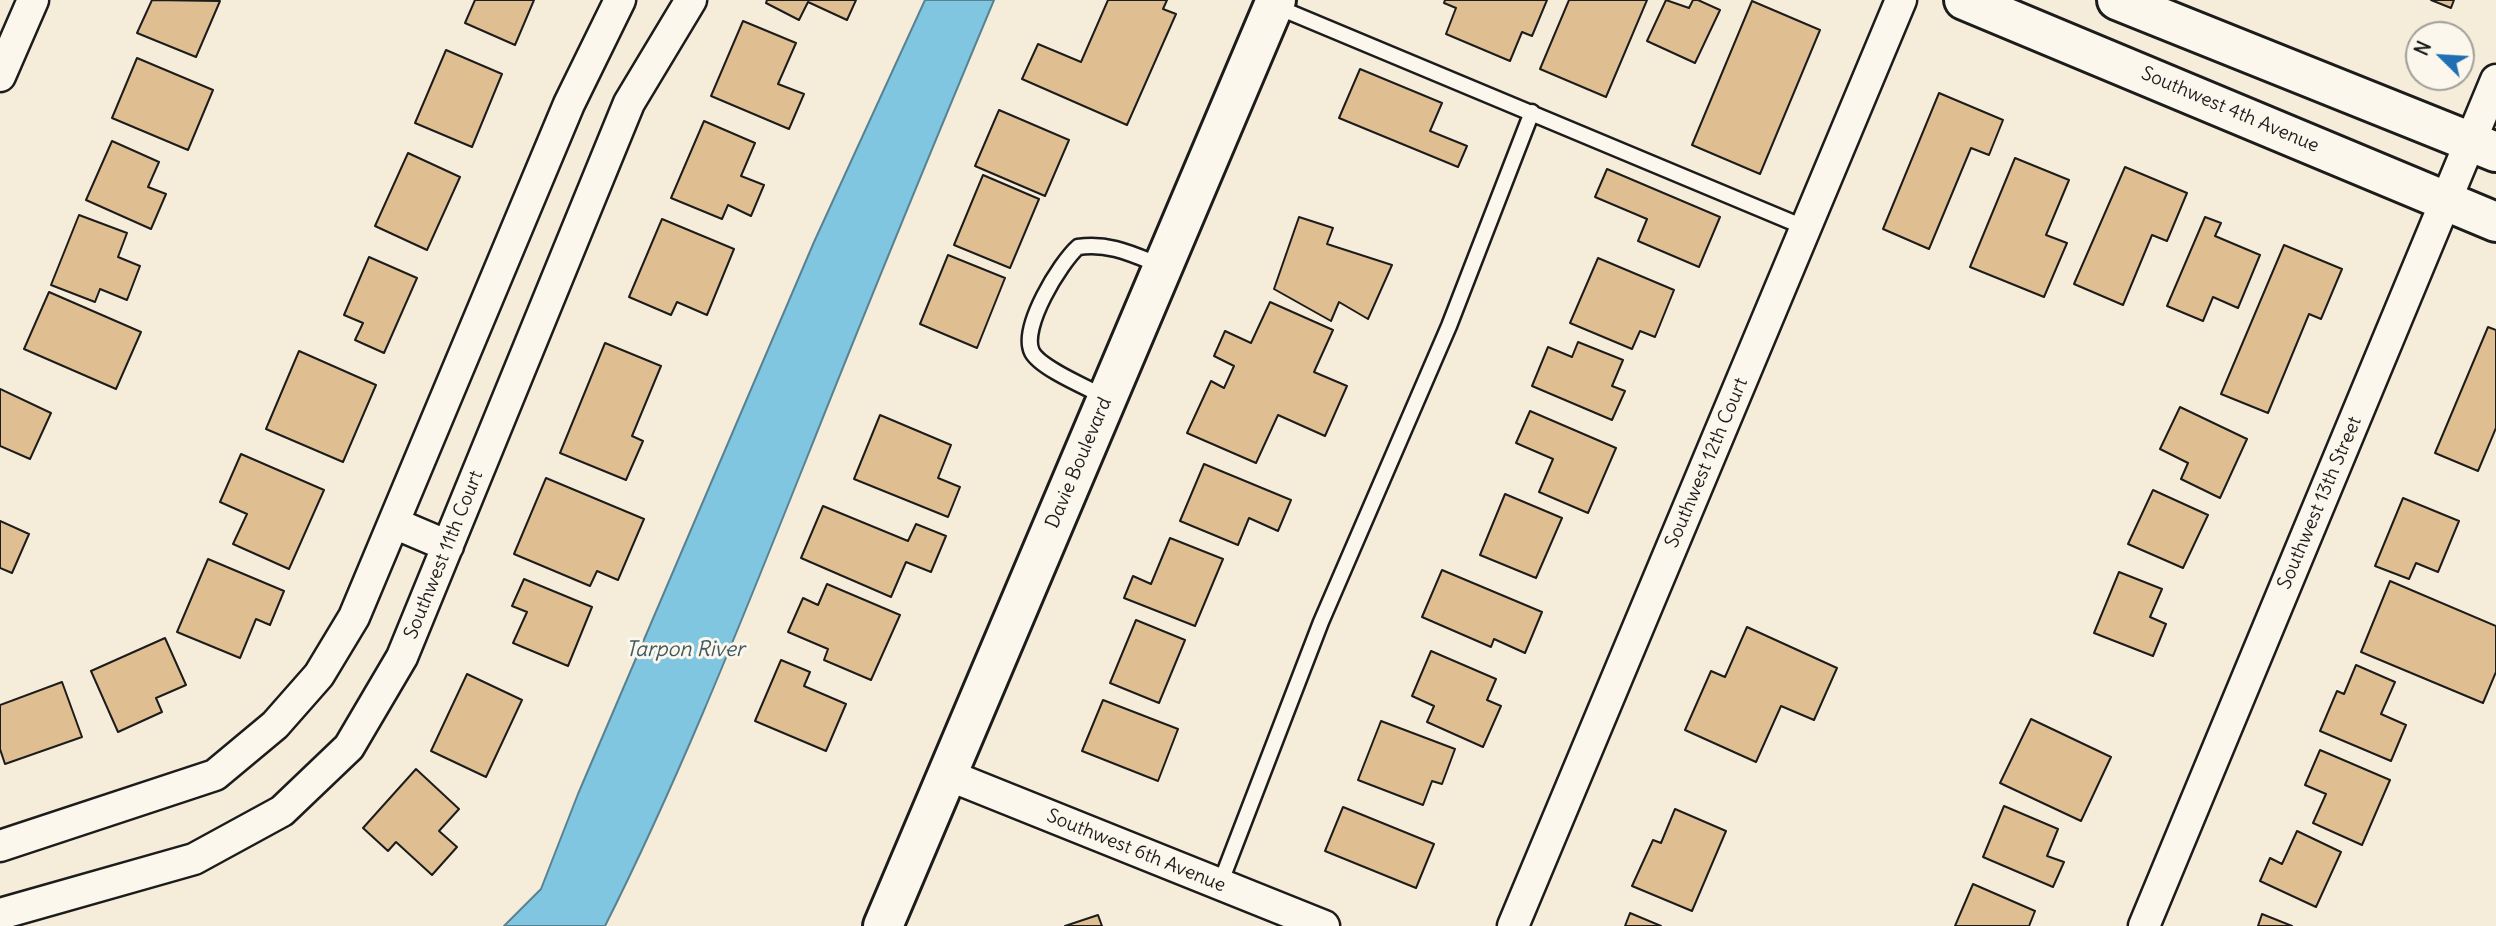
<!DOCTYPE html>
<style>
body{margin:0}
#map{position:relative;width:2496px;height:926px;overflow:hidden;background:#f5ecda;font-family:Delius,sans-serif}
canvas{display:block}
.north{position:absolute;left:2405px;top:21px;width:70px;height:70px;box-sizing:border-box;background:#fbf7ec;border:2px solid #a29f99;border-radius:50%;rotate:294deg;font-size:19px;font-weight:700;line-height:28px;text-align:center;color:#1c1c1c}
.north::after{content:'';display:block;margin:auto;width:24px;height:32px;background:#1f6fb2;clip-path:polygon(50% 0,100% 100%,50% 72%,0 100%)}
</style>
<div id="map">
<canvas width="2496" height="926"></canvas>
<div class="north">N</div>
</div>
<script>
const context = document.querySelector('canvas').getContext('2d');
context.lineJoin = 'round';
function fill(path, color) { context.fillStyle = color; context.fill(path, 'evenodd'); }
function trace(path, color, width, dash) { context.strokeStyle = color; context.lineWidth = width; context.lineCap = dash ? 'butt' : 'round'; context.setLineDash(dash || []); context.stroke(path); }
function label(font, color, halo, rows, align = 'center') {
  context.font = font + ' Delius,sans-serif'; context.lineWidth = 6; context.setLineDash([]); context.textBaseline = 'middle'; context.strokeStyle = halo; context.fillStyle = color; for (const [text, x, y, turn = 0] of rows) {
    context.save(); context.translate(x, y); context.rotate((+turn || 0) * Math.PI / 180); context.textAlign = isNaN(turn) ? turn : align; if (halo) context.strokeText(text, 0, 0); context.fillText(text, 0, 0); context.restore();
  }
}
const water = new Path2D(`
 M 925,0 L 994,0 C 930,153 867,306 806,460 C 743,617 681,775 605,926 L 504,926 L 541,889 L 578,794 L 814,242 Z`);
fill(water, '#80c6e1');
trace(water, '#588292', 2);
const building = new Path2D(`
 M 152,0 L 220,1 L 196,57 L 137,33 Z
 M 475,0 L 534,0 L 515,45 L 465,23 Z
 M 767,0 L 856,0 L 847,20 L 808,2 L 799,20 L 766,3 Z
 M 1108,0 L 1167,0 L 1163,9 L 1176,14 L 1127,125 L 1022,79 L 1038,44 L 1081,62 Z
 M 1445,0 L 1547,0 L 1532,36 L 1522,32 L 1510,61 L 1446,34 L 1456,8 L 1444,3 Z
 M 1569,0 L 1647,0 L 1606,97 L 1540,69 Z
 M 1666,0 L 1689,8 L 1693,0 L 1698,0 L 1720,10 L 1695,63 L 1647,41 Z
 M 2431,0 L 2454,0 L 2451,8 Z
 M 1752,1 L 1820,30 L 1760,174 L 1692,145 Z
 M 743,21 L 796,43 L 778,84 L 804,94 L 789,129 L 711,96 Z
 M 446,50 L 502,74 L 472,147 L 415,123 Z
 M 137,58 L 213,90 L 188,150 L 112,118 Z
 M 1360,69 L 1442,103 L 1430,131 L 1467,146 L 1458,167 L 1339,118 Z
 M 1939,93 L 2003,120 L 1989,155 L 1971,148 L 1929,249 L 1883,229 Z
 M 999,110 L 1069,140 L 1045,196 L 975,166 Z
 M 704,121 L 755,143 L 741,176 L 764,185 L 751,216 L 728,205 L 722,219 L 671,198 Z
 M 112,141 L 159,162 L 148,187 L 166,194 L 151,229 L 86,200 Z
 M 408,153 L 460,177 L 427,250 L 375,226 Z
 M 2015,158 L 2069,180 L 2046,235 L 2067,243 L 2044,297 L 1970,267 Z
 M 2125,167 L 2187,193 L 2167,241 L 2152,235 L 2123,305 L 2074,284 Z
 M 1607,169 L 1720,217 L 1699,267 L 1638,241 L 1647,219 L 1595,197 Z
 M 983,175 L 1039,199 L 1010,268 L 954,245 Z
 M 79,215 L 127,233 L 118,257 L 140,266 L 127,300 L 100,289 L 95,302 L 51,285 Z
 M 1299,217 L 1333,228 L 1327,244 L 1392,265 L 1368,319 L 1339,302 L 1331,321 L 1274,289 Z
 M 2205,217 L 2221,223 L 2215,236 L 2260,255 L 2238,308 L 2213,297 L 2203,321 L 2167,306 Z
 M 662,219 L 734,249 L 707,315 L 677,302 L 671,315 L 629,297 Z
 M 2284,245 L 2342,269 L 2321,319 L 2309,314 L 2268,413 L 2221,394 Z
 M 948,255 L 1005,278 L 977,348 L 920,324 Z
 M 369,257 L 417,278 L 384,353 L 355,340 L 363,323 L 344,315 Z
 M 1598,258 L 1674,290 L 1655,337 L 1640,331 L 1632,349 L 1570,323 Z
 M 49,292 L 141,332 L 116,389 L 24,349 Z
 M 1270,302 L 1333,330 L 1314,372 L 1347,386 L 1325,436 L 1278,415 L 1256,463 L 1187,433 L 1211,381 L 1224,388 L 1234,366 L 1214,356 L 1225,331 L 1251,343 Z
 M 2488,327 L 2496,330 L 2496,428 L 2478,471 L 2435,453 Z
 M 1578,342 L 1623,360 L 1612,386 L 1625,391 L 1612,420 L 1532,386 L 1548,347 L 1572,357 Z
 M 605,343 L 661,366 L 632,436 L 643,441 L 626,480 L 560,453 Z
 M 299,351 L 376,385 L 343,462 L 266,429 Z
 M 0,389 L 51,413 L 30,459 L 0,446 Z
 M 2180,407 L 2247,439 L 2220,498 L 2181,479 L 2188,463 L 2160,449 Z
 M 1530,411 L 1616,448 L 1588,513 L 1539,492 L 1553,459 L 1516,443 Z
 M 880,415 L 951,445 L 938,478 L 960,487 L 948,517 L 854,479 Z
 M 241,454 L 324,490 L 289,569 L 233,544 L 247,514 L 220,502 Z
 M 1204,464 L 1291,500 L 1278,531 L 1249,518 L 1238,545 L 1180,521 Z
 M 546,478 L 644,519 L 618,580 L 597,571 L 590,586 L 514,554 Z
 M 2153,490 L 2208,515 L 2183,568 L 2128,544 Z
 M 1505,494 L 1562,518 L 1536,578 L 1480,555 Z
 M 2403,498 L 2459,521 L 2438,572 L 2416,563 L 2409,579 L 2375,566 Z
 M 823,506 L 908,541 L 916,524 L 946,536 L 931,572 L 906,562 L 891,597 L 801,558 Z
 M 0,521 L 29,534 L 12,573 L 0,568 Z
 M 1170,538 L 1223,559 L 1195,626 L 1124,598 L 1133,576 L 1151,584 Z
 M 208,559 L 284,591 L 270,625 L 256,619 L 240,658 L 177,632 Z
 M 1442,570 L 1542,612 L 1525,653 L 1494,639 L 1491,647 L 1422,617 Z
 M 2119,572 L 2162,589 L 2150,617 L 2166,624 L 2153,656 L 2094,633 Z
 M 524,579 L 592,607 L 568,666 L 513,643 L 527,612 L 512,606 Z
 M 2390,581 L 2496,626 L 2496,672 L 2483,703 L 2361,652 Z
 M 827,584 L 900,615 L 871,680 L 824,660 L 828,649 L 788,632 L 803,598 L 818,605 Z
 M 1136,620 L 1185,640 L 1159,703 L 1110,683 Z
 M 1747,627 L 1837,668 L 1814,720 L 1781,706 L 1756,762 L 1685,730 L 1711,671 L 1725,677 Z
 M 165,638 L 186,685 L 156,698 L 162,712 L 118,732 L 91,671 Z
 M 1431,651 L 1496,679 L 1487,700 L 1501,706 L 1483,747 L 1427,722 L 1434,706 L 1412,696 Z
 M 781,660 L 810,672 L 804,686 L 846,704 L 826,751 L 755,721 Z
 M 2356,665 L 2395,682 L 2381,714 L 2406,725 L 2391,761 L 2320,731 L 2337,691 L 2344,694 Z
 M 467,674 L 522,700 L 486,777 L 431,751 Z
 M 62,682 L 82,737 L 5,764 L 0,749 L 0,705 Z
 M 1103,700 L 1178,729 L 1158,781 L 1082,751 Z
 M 2031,719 L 2111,757 L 2081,821 L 2000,783 Z
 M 1381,721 L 1455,749 L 1442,784 L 1432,781 L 1423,805 L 1358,780 Z
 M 2320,750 L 2390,780 L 2362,845 L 2313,823 L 2326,794 L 2305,785 Z
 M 416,769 L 459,809 L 439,831 L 457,847 L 432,875 L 396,842 L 388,851 L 363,828 Z
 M 2004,806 L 2058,829 L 2047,856 L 2064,862 L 2053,887 L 1983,857 Z
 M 1343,807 L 1434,844 L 1416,888 L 1325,851 Z
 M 1675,809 L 1726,831 L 1692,911 L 1632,886 L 1653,840 L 1661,843 Z
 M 2297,831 L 2341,852 L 2316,907 L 2260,881 L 2270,858 L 2282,864 Z
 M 1973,884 L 2035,911 L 2029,926 L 1955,926 Z
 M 1630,913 L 1661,926 L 1625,926 Z
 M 2262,914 L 2292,926 L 2258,926 Z
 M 1098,915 L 1102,926 L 1065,926 Z`);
fill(building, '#dfbe91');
trace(building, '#1c1c1c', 2);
const service = new Path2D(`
 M 1275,6 L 1806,228
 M 1105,397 C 1088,388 1040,368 1032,352 C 1020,328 1060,263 1078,247 C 1109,242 1134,255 1162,266
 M 1220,884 L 1321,622 L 1449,326 L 1532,112`);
const minor = new Path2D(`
 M 0,76 L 33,0
 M 394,523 L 448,546
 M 948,775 L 1324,926
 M 0,846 L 215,775 L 275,725 L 319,675 L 354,617 L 569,104 L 620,0
 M 0,914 L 194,859 L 282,811 L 349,747 L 402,657 L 629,103 L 691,0
 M 1513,926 L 1901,0
 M 2144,926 L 2496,80`);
const secondary = new Path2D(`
 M 1964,0 L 2496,222
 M 2117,0 L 2496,152
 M 883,926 L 1276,0`);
trace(service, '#1c1c1c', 19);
trace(minor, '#1c1c1c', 35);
trace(secondary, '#1c1c1c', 44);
trace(service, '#fbf7ec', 14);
trace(minor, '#fbf7ec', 30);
trace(secondary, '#fbf7ec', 38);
label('19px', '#1c1c1c', '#fbf7ec', [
 ["Southwest 4th Avenue",2230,110,23],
 ["Davie Boulevard",1079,463,-67],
 ["Southwest 12th Court",1707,463,-67],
 ["Southwest 13th Street",2320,503,-67],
 ["Southwest 11th Court",444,555,-68],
 ["Southwest 6th Avenue",1136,851,22]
]);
label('italic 21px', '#3f5861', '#fbf7ec', [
 ["Tarpon River",685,650]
]);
</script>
